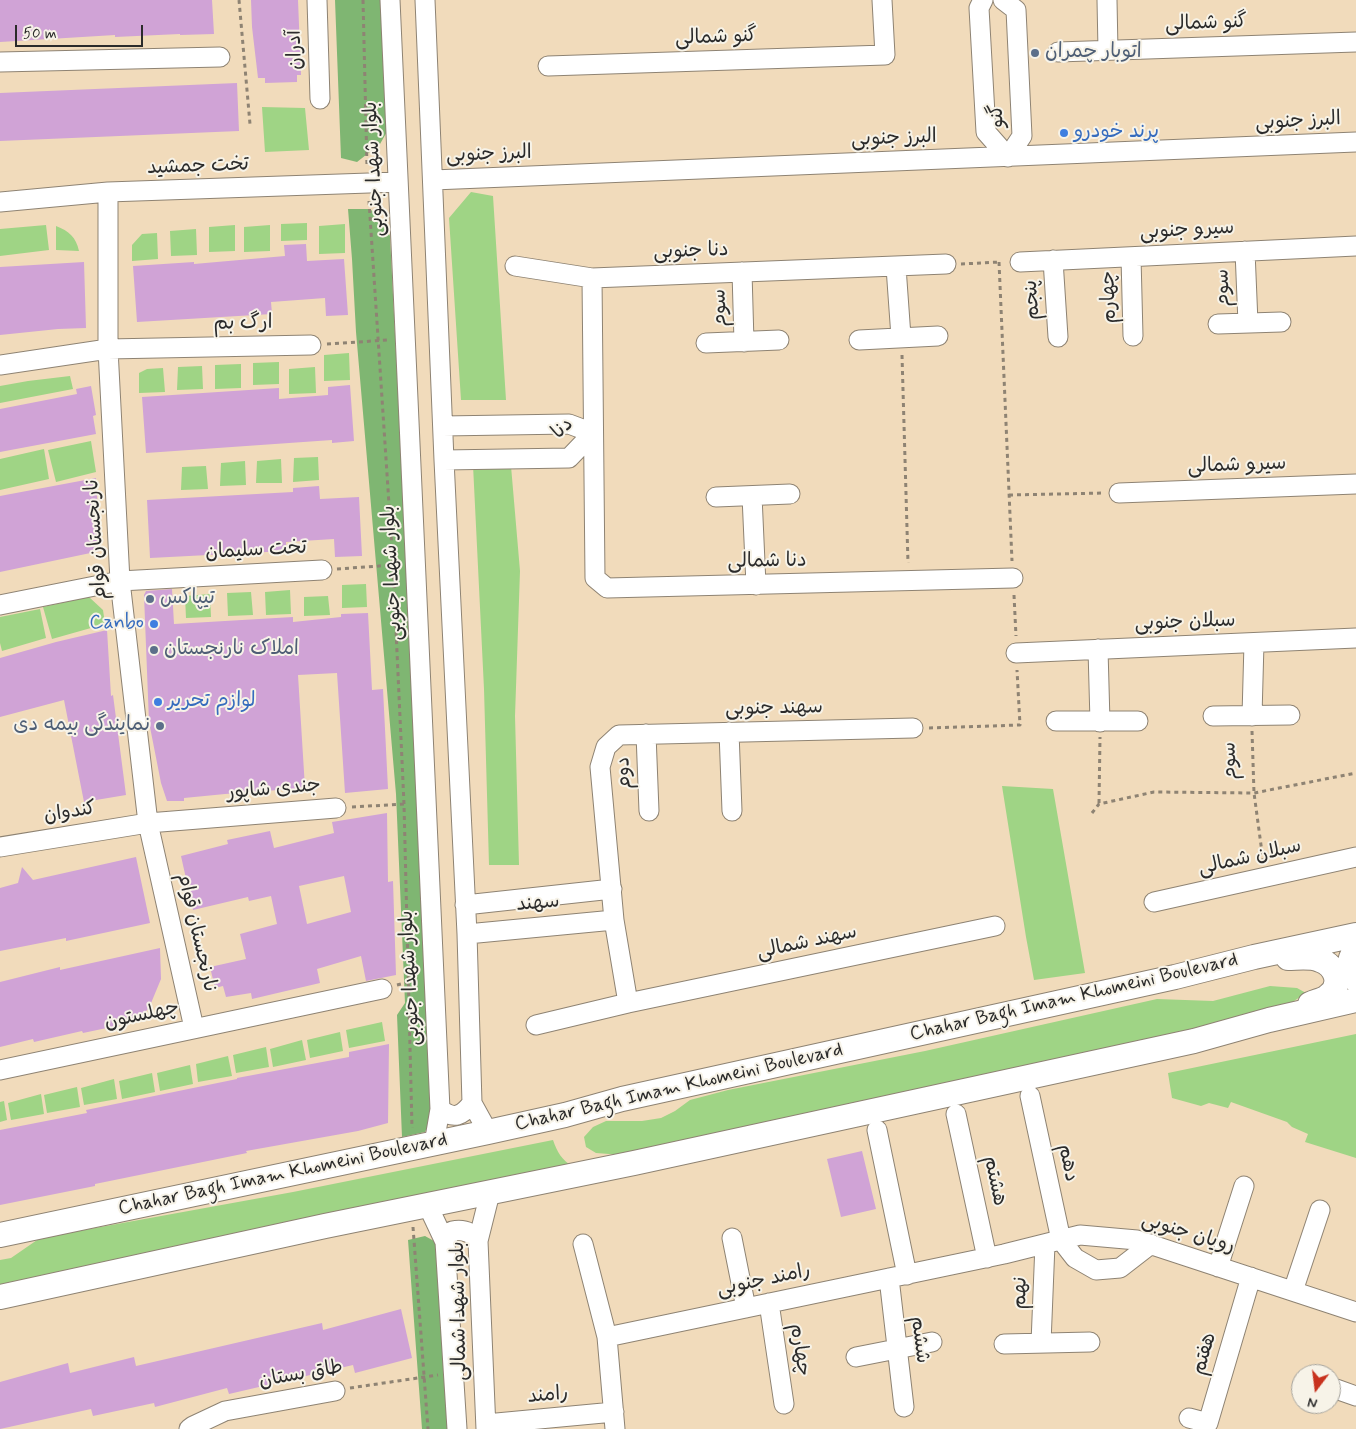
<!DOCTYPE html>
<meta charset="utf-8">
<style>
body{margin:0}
#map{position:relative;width:1356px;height:1429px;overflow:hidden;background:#f1dbbb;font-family:Mynerve,sans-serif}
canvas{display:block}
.north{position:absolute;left:1291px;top:1364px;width:50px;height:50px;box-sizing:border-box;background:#f7f3e8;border:1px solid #a5a39c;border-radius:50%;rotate:195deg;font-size:14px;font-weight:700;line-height:20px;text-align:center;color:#2b2b2b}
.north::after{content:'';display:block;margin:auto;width:18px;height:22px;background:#c8321e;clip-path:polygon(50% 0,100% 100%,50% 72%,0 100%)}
.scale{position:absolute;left:15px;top:25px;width:128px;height:22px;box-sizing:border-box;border:2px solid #2b2b2b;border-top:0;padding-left:6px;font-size:15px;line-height:18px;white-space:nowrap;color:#2b2b2b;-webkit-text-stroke:4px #f7f3e8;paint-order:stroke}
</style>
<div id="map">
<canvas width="1356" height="1429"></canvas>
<div class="north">N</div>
<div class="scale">50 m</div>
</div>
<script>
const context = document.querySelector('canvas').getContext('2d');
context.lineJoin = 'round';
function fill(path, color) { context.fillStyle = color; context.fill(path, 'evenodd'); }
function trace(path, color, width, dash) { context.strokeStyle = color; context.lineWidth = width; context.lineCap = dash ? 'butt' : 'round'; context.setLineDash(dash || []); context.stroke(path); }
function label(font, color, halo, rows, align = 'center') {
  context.font = font + ' Mynerve,"Playpen Sans Arabic",sans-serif'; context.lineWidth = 4; context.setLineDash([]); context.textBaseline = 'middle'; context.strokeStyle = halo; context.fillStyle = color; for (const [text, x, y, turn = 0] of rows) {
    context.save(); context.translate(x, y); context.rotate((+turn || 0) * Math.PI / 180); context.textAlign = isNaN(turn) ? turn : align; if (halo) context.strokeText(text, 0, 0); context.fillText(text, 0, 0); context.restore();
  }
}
fill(new Path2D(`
 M 262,107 L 305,108 L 309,150 L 265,152 Z
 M 471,192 L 493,196 L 506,400 L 461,400 L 449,218 Z
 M 307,223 L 307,240 L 281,241 L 281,224 Z
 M 345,224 L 345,253 L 319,254 L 319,226 Z
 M 46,225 L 49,250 L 0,256 L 0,229 Z
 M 235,225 L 235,251 L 209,252 L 209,227 Z
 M 270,225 L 270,251 L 244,252 L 244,227 Z
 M 56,226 C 69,231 76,237 79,251 L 56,250 Z
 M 196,229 L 197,255 L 171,256 L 170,231 Z
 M 157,233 L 158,259 L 132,261 L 132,245 L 142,234 Z
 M 349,353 L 350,380 L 324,381 L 324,355 Z
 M 279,362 L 279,384 L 253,385 L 253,363 Z
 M 241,364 L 241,388 L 215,389 L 215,365 Z
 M 202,366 L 203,389 L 177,390 L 178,367 Z
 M 315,367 L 316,393 L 289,394 L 289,369 Z
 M 163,368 L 165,392 L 139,393 L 139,373 L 147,369 Z
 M 70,376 L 73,389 L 0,403 L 0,386 L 28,381 Z
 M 91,441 L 96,472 L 56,482 L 48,450 Z
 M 44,449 L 49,479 L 0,490 L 0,459 Z
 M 318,457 L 319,480 L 293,482 L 294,458 Z
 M 281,459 L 282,483 L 256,483 L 257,461 Z
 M 245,461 L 246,485 L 220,486 L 221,463 Z
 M 473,465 L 511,466 L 520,571 L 515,716 L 519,865 L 489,865 L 484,689 Z
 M 206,466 L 208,489 L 181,490 L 182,467 Z
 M 366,584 L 367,607 L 342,608 L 342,585 Z
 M 290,590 L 291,614 L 266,615 L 265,592 Z
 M 251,592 L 253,615 L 228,616 L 227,593 Z
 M 210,594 L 211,617 L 186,618 L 185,596 Z
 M 328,596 L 330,615 L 304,616 L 304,597 Z
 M 89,597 L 103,610 L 105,624 L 52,639 L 43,607 Z
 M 40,609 L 46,638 L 2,651 L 0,643 L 0,617 Z
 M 1002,786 L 1053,789 L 1085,973 L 1034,980 L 1026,937 Z
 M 1270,986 L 1297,988 L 1306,993 L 1291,1003 L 1252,1015 L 983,1078 L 635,1156 L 596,1153 L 586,1147 L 584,1137 L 593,1127 L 606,1121 L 642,1121 L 661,1118 L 675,1111 L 690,1100 L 728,1090 L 925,1051 L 1157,999 L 1213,1001 Z
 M 382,1022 L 385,1041 L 349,1048 L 346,1030 Z
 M 340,1032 L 343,1051 L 310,1058 L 307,1040 Z
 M 1356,1034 L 1356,1158 L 1305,1142 L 1308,1134 L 1292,1127 L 1287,1122 L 1231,1102 L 1228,1108 L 1209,1103 L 1201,1106 L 1172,1098 L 1168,1073 Z
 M 302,1040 L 306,1060 L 273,1067 L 270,1049 Z
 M 266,1047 L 269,1067 L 236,1073 L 233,1055 Z
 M 228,1056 L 232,1076 L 198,1082 L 196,1064 Z
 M 190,1065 L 193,1084 L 160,1091 L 157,1073 Z
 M 152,1073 L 155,1092 L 122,1099 L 119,1081 Z
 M 114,1079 L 117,1099 L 84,1105 L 81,1088 Z
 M 77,1087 L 80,1107 L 47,1113 L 44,1095 Z
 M 41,1094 L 44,1114 L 11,1120 L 8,1103 Z
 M 4,1101 L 7,1120 L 0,1122 L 0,1102 Z
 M 553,1140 C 557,1152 562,1160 573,1167 L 0,1289 L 0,1260 L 11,1258 L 40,1238 L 293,1192 Z`), '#9fd485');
fill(new Path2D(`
 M 335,0 L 386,0 L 392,123 L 380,144 L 357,162 L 341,158 Z
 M 348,209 L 370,209 L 383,221 L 390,236 L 434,1101 L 432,1117 L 425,1132 L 402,1137 L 397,1015 L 405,1003 L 396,794 L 356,332 L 352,259 Z
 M 425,1236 L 434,1241 L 440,1250 L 451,1429 L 422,1429 L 408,1240 Z`), '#7fb672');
fill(new Path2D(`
 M 0,0 L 212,0 L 214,34 L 180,35 L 180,34 L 115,37 L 115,35 L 0,42 Z
 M 251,0 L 298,0 L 301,75 L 297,75 L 297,82 L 265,83 L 265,78 L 258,78 L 252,27 Z
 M 237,83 L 239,131 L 0,141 L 0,93 Z
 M 306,244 L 307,261 L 344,259 L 348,315 L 326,316 L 325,298 L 271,302 L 272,314 L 137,322 L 133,266 L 194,262 L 194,264 L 285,256 L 284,245 Z
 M 84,262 L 86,328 L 58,329 L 0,335 L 0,267 Z
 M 350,385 L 354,441 L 332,443 L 332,440 L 146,453 L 142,397 L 279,388 L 279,399 L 328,395 L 328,387 Z
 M 91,386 L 96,415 L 93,416 L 96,434 L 0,452 L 0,409 L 77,394 L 76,389 Z
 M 96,478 L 100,551 L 0,572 L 0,496 Z
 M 319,486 L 320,499 L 359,497 L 362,556 L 335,557 L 334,539 L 286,542 L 286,551 L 150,558 L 147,500 L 293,492 L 293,488 Z
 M 172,589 L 174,624 L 293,617 L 293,622 L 341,617 L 341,614 L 368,613 L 372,690 L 383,689 L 388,789 L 345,793 L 337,673 L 298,675 L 305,788 L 225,794 L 184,798 L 184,801 L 167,801 L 161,783 L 149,722 L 144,595 L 146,591 Z
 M 107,630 L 111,696 L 113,695 L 126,795 L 84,802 L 64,700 L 0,717 L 0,658 L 56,642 Z
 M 387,813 L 388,882 L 393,881 L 396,975 L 366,981 L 361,956 L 317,969 L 320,983 L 252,999 L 251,993 L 226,997 L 223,986 L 215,988 L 210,967 L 246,959 L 240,934 L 277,924 L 271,896 L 249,901 L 248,897 L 193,910 L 181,856 L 228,844 L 227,840 L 270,831 L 274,848 L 334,833 L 332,822 ZM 344,876 L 351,912 L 307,924 L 299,886 Z
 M 136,857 L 150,923 L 66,941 L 66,938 L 0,951 L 0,888 L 18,883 L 22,867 L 33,880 Z
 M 160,948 L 161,979 L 149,1008 L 135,1022 L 83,1033 L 82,1031 L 34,1042 L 33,1039 L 0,1047 L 0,982 L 60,967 L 60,970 Z
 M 389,1044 L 388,1123 L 358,1131 L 246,1151 L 247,1153 L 95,1184 L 95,1186 L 0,1205 L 0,1130 L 87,1113 L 86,1110 L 237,1079 L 237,1078 L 349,1057 L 349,1052 Z
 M 862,1151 L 876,1209 L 841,1217 L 827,1159 Z
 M 401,1309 L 412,1358 L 355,1373 L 353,1365 L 229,1394 L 227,1388 L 155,1407 L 154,1403 L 93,1416 L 91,1409 L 0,1429 L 0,1382 L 68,1363 L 70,1373 L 134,1357 L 136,1366 L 322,1323 L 323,1330 Z`), '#d0a3d6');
const minor = new Path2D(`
 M 317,0 L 320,99
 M 390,0 L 440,1109 L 434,1144
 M 425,0 L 444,460 L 467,934 L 472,1103 L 488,1132
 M 983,0 L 979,8 L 986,132 L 1008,157 L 1022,136 L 1016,10 L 1003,0
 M 1107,0 L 1108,50
 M 1058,52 L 1356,42
 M 0,62 L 220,57
 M 548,66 L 885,55 L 882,0
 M 433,180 L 1356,142
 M 108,192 L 108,349 L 120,581 L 148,823 L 194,1028
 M 0,202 L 108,192 L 398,182
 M 1245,251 L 1248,323
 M 1131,257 L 1133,336
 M 1053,260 L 1058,337
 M 1020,262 L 1356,246
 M 946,264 L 592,278 L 595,578 L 607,588 L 1013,578
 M 515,266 L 592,278
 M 896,267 L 901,337
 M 742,272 L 744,342
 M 1218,324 L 1281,322
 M 859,340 L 938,336
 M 706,343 L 779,340
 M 0,365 L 108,349 L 311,345
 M 443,426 L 569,424 L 593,433 L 569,458 L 444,460
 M 1119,493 L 1356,484
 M 752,496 L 756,585
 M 716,497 L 790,494
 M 0,605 L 120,581 L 322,570
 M 1098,649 L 1100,722
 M 1016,653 L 1356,638
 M 1213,716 L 1290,715
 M 1252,716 L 1254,643
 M 1056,721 L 1138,721
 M 729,732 L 732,811
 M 646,734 L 649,811
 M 0,847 L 148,823 L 336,808
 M 1154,902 L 1356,857
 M 465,905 L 612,889
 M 467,934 L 614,920
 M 628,1003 L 614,920 L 600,767 L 606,747 L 619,735 L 913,728
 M 536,1025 L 628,1003 L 995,926
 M 0,1070 L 382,989
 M 1030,1096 L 1061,1240 L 1075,1258 L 1096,1270 L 1120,1268 L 1151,1244
 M 440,1109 C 454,1120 462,1116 472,1103
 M 956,1114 L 987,1258
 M 877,1130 L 907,1275
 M 428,1206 L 445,1242 L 457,1429
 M 732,1238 L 746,1308
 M 445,1242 L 452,1231 C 463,1229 472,1232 478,1241
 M 583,1244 L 607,1337
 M 1218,1267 L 1244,1186
 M 889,1278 L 904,1407
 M 1293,1291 L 1320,1210
 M 769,1303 L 784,1404
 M 1041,1343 L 1045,1244
 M 1004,1344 L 1090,1342
 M 856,1357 L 932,1342
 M 1336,1389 L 1356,1396
 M 1189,1418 L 1208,1423 L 1251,1277
 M 486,1424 L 614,1412
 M 189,1429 L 193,1426 L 225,1411 L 335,1391
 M 486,1429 L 478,1241 L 490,1193
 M 615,1429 L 607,1337 L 1004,1254 L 1080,1235 L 1137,1240 L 1356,1312`);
const major = new Path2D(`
 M 1356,949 C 1348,960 1347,969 1356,980
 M 1288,958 C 1298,958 1311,956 1320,960 C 1335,965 1344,985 1328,996 C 1324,1000 1316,1001 1310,1004
 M 0,1235 L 488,1132 L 565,1115 L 622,1099 L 1175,977 L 1254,957 L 1356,935
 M 0,1297 L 325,1226 L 634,1163 L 1194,1041 L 1269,1020 L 1356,1000`);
trace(minor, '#8e8373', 21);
trace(major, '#8e8373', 26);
trace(new Path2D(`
 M 239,0 L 250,124
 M 363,0 L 367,167
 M 369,201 L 393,565 L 404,804 L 412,1128
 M 999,262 L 1012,561
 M 961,264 L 1000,262
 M 327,344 L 388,340
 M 902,355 L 908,563
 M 1009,495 L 1104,493
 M 337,569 L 393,565
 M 1014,595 L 1016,636
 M 929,728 L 1020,725 L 1017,670
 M 1252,731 L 1254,793 L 1263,860
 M 1099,803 L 1100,737
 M 352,807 L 405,804
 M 1092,813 L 1099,804 L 1154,792 L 1254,793 L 1356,773
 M 397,985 L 417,980
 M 413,1227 L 428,1429
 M 350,1388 L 438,1375`), '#8e8373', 3, [4, 4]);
trace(minor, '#fff', 19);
trace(major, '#fff', 24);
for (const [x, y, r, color] of [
 [1035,53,5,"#5c6f8a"],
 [1064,133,5,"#3f7fe0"],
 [150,599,5,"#5c6f8a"],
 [154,624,5,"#3f7fe0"],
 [154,650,5,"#5c6f8a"],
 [158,702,5,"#3f7fe0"],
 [160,726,5,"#5c6f8a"]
]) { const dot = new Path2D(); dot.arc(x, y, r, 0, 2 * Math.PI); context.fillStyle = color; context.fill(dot); trace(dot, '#f7f3e8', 2); }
label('20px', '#2b2b2b', '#f7f3e8', [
 ["گنو شمالی",1206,24,-2],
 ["گنو شمالی",716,38,-2],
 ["آدران",296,50,-92],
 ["گنو",998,116,-92],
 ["البرز جنوبی",1298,122,-3],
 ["البرز جنوبی",894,139,-2],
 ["البرز جنوبی",489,155,-2],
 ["تخت جمشید",198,167,-2],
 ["بلوار شهدا جنوبی",375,169,-93],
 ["سیرو جنوبی",1187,231,-3],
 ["دنا جنوبی",691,252,-2],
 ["سوم",1224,288,-92],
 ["چهارم",1110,297,-92],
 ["پنجم",1033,300,-94],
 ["سوم",721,308,-92],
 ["ارگ بم",243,324,-1],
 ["دنا",563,429,-43],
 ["سیرو شمالی",1237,466,-2],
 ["نارنجستان قوام",97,539,-94],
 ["تخت سلیمان",256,551,-3],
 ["دنا شمالی",767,562,-1],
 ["بلوار شهدا جنوبی",393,573,-93],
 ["سبلان جنوبی",1185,623,-2],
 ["سهند جنوبی",774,709,-1],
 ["سوم",1231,761,-92],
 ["دوم",625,773,-93],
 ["جندی شاپور",274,790,-5],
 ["کندوان",70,813,-9],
 ["سبلان شمالی",1250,858,-13],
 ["سهند",538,904,-5],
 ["نارنجستان قوام",196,933,77],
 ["سهند شمالی",807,943,-12],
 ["بلوار شهدا جنوبی",411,978,-93],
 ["Chahar Bagh Imam Khomeini Boulevard",1074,998,-13],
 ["چهلستون",142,1016,-12],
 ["Chahar Bagh Imam Khomeini Boulevard",679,1088,-13],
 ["دهم",1067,1163,78],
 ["Chahar Bagh Imam Khomeini Boulevard",283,1175,-12],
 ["هشتم",994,1181,78],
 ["رویان جنوبی",1188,1234,17],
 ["رامند جنوبی",764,1281,-12],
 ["نهم",1021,1293,-88],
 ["بلوار شهدا شمالی",460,1311,-91],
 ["ششم",919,1340,83],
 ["چهارم",799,1350,81],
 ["هفتم",1205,1354,-74],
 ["طاق بستان",301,1375,-10],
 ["رامند",548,1396,-5]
]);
label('20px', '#4e5e75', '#f7f3e8', [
 ["اتوبار چمران",1045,53],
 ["تیپاکس",160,599],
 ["املاک نارنجستان",164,650],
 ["نمایندگی بیمه دی",150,726,"right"]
], 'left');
label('20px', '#366cbe', '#f7f3e8', [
 ["پرند خودرو",1074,133],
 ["Canbo",144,624,"right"],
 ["لوازم تحریر",168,702]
], 'left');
</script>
